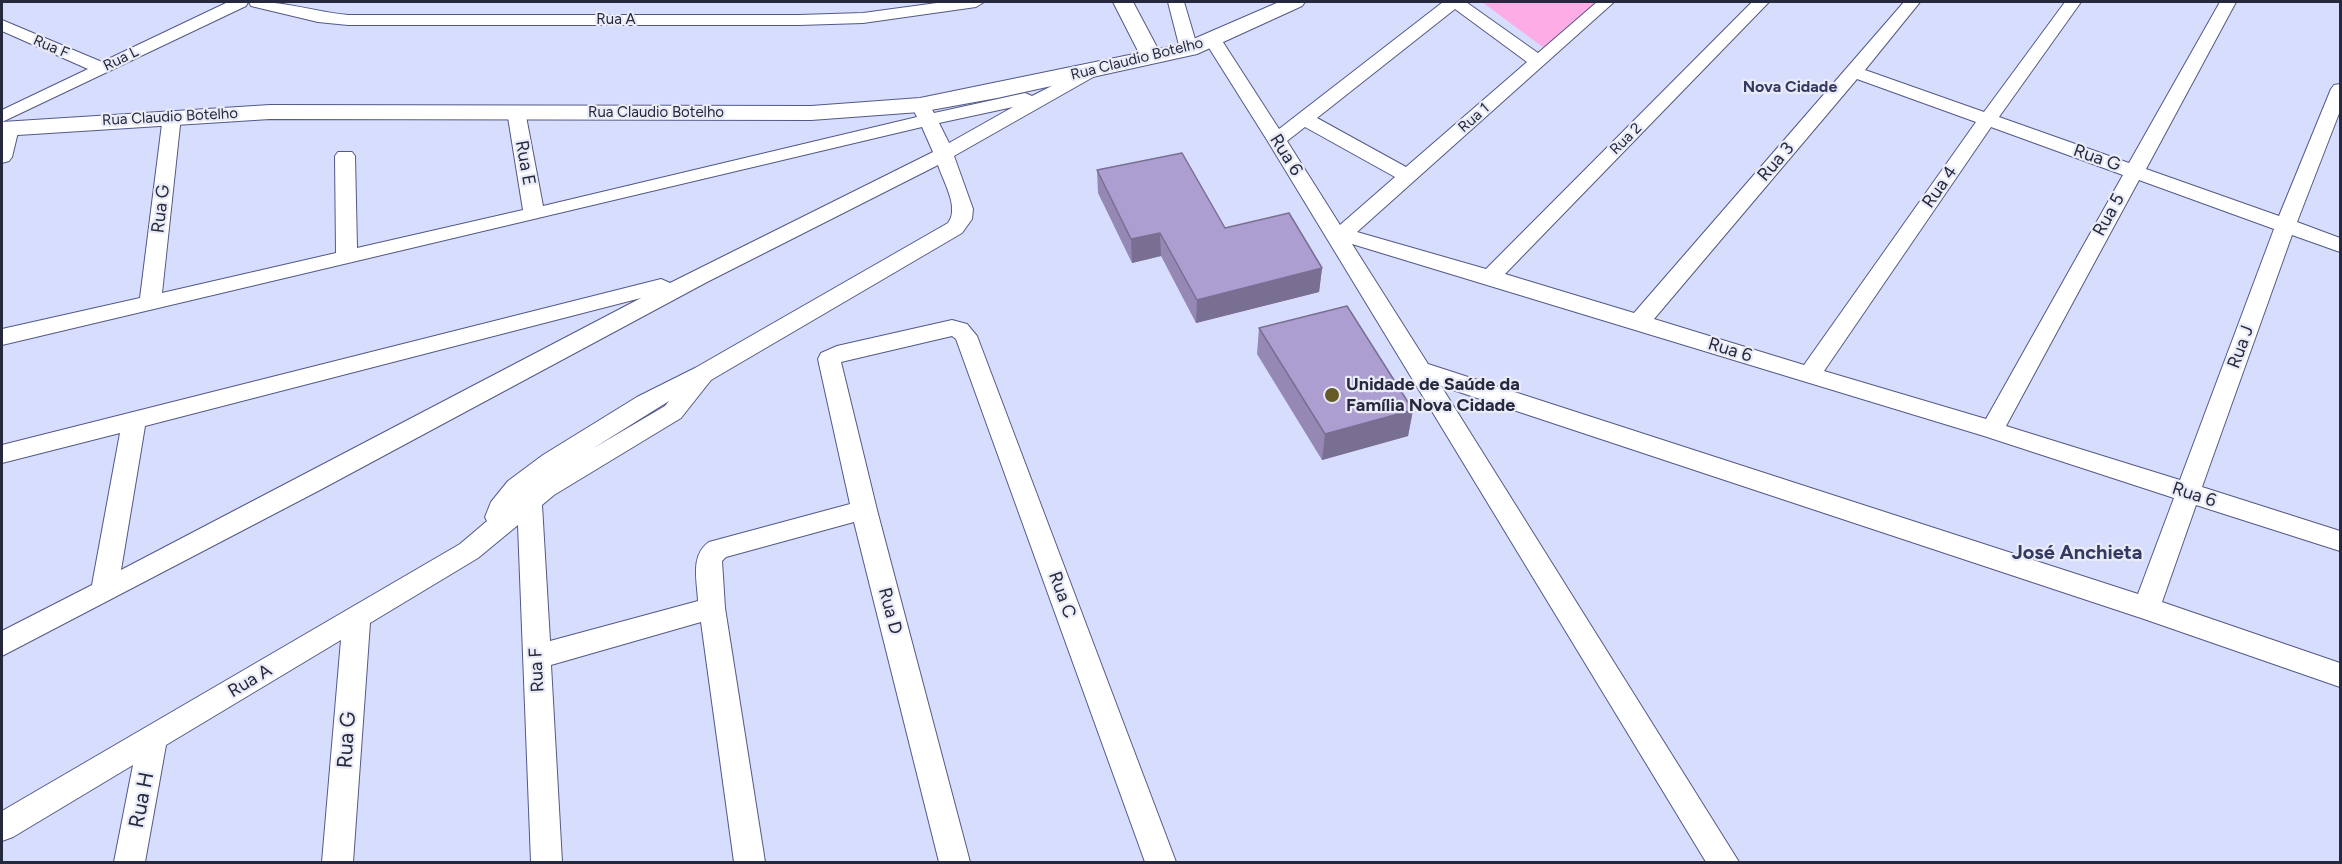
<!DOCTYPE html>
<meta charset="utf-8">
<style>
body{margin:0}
#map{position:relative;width:2342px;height:864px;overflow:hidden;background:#d7ddfd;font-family:Figtree,sans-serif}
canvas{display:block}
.frame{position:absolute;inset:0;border:3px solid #26293d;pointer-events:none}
</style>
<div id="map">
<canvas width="2342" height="864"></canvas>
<div class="frame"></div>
</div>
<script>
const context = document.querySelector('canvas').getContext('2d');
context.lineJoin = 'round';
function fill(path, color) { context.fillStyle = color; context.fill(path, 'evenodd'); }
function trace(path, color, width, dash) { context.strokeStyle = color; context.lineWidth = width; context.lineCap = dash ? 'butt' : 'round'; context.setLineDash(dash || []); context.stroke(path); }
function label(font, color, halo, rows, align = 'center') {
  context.font = font + ' Figtree,sans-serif'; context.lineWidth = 4.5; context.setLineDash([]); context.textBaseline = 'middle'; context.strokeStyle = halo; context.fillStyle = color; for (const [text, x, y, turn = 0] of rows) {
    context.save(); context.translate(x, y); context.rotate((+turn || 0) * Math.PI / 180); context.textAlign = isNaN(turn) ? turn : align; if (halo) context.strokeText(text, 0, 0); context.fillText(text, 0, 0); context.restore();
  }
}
fill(new Path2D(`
 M 1482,2 L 1602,2 L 1544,48 Z`), '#fdace6');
const minor = new Path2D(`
 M 228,2 L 248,2 L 246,6 L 2,122 L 2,110 L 88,69 L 2,31 L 2,20 L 102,62 Z
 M 249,2 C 281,0 315,12 348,15 L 799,15 L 863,13 L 944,2 L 984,2 L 976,7 L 863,23 L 799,25 L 348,25 L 318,22 L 251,6 Z
 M 1168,2 L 1184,2 L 1198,49 L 1195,53 L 1183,53 L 1180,49 Z
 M 1443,2 L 1466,2 L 1538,53 L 1597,2 L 1614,2 L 1357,232 L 1486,269 L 1752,2 L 1769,2 L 1505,274 L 1634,313 L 1904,2 L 1920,2 L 1865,70 L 1984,112 L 2065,2 L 2081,2 L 1999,117 L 2129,163 L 2220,2 L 2236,2 L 2146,169 L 2279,216 L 2331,89 L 2334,85 L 2340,84 L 2340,111 L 2297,222 L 2340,238 L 2340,252 L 2292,235 L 2202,487 L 2340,531 L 2340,551 L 2196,505 L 2162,602 L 2340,663 L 2340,687 L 2144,619 L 1441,386 L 1739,862 L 1706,862 L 1267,140 L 1204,40 L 1207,36 L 1219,36 L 1279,129 ZM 1455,9 L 1527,62 L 1406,167 L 1317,118 ZM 1857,79 L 1976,122 L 1804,365 L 1654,319 ZM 1305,127 L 1395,177 L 1340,225 L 1287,141 ZM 1991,127 L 2123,175 L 1986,419 L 1824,371 ZM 2139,180 L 2274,229 L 2180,480 L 2006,426 ZM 1352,244 L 1984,436 L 2174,498 L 2138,594 L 1428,364 Z
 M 1089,67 L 1095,68 L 1098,72 L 1095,76 L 954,156 L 973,209 L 972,219 L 962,233 L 711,380 L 681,418 L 554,495 L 542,505 L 550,641 L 698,601 C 697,580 690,555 709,542 L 850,504 L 818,359 L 821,353 L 837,346 L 952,320 L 967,324 L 977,336 L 1176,862 L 1145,862 L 956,339 L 952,336 L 841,362 L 877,510 L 970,862 L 939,862 L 854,522 L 726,557 L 722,561 L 725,608 L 765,862 L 734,862 L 701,622 L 551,665 L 562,862 L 531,862 L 518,525 L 478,558 L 370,623 L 353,862 L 322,862 L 341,640 L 166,745 L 145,862 L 114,862 L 133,765 L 13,837 L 2,841 L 2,811 L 460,544 L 487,521 L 485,517 L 491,502 L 508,481 L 543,455 L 637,397 L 695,368 L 948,223 C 960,208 943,181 938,165 L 707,282 L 318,491 L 2,656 L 2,631 L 92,585 L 120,433 L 2,463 L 2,445 L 661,279 L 670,283 L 933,152 L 922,127 L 2,345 L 2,329 L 140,298 L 163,116 L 165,112 L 179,112 L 181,116 L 162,293 L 336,253 L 335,156 L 338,152 L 352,152 L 355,156 L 357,248 L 523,210 L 507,111 L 509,107 L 523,107 L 525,111 L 543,206 L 917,117 L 912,107 L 914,103 L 928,103 L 934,113 L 1025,93 L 1032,96 ZM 1013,107 L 949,143 L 939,123 ZM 641,298 L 121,570 L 145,426 ZM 669,401 L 665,406 L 592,449 Z
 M 10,122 L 17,124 L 19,128 L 12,157 L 9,161 L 2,163 L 2,127 Z`);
const tertiary = new Path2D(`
 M 1113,2 L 1133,2 L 1158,49 L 1182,44 L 1279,2 L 1305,2 L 1302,6 L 1197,54 L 997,98 L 920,112 L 811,120 L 270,119 L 2,136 L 2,122 L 270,105 L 811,106 L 920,98 L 1139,53 Z`);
trace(minor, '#535987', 2);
trace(tertiary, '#535987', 2);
fill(minor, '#fff');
fill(tertiary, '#fff');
fill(new Path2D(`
 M 1097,170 L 1225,228 L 1322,268 L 1319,292 L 1196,323 L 1161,256 L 1132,263 L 1098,193 Z
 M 1259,328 L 1413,410 L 1408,436 L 1322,460 L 1257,354 Z`), '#9588b4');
fill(new Path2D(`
 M 1160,233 L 1161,256 L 1132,263 L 1131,239 Z
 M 1322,268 L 1319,292 L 1196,323 L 1197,300 Z
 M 1413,410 L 1408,436 L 1322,460 L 1325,434 Z`), '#796f92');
const building = new Path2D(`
 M 1182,153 L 1225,228 L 1289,213 L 1322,268 L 1197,300 L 1160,233 L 1131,239 L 1097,170 Z
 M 1347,306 L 1413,410 L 1325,434 L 1259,328 Z`);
fill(building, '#ad9ed1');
trace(building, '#796f92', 1.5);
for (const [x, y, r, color] of [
 [1332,395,8,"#655a27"]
]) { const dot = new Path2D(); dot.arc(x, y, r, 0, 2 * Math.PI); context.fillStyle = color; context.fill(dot); trace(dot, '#e9ebf6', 2); }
label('15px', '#26293d', '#e9ebf6', [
 ["Rua A",616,20],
 ["Rua F",51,47,23],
 ["Rua L",121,59,-26],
 ["Rua Claudio Botelho",1137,59,-14],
 ["Rua Claudio Botelho",656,113],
 ["Rua Claudio Botelho",170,117,-3],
 ["Rua 1",1474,118,-41],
 ["Rua 2",1626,139,-45]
]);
label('bold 16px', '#343863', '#e9ebf6', [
 ["Nova Cidade",1790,87]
]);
label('18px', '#26293d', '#e9ebf6', [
 ["Rua 6",1286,155,58],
 ["Rua G",2097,158,19],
 ["Rua 3",1776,162,-49],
 ["Rua E",525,163,80],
 ["Rua 4",1940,187,-55],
 ["Rua G",161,209,-83],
 ["Rua 5",2109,215,-61],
 ["Rua J",2241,347,-70],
 ["Rua 6",1730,350,17],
 ["Rua 6",2194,495,18],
 ["Rua C",1062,595,70],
 ["Rua D",890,611,75],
 ["Rua F",537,670,-93],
 ["Rua A",250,681,-31]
]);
label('bold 18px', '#26293d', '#e9ebf6', [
 ["Unidade de Saúde da",1346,385],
 ["Família Nova Cidade",1346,406]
], 'left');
label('bold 20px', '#343863', '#e9ebf6', [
 ["José Anchieta",2077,553]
]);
label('21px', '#26293d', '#e9ebf6', [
 ["Rua G",347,740,-86],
 ["Rua H",142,800,-79]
]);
</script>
